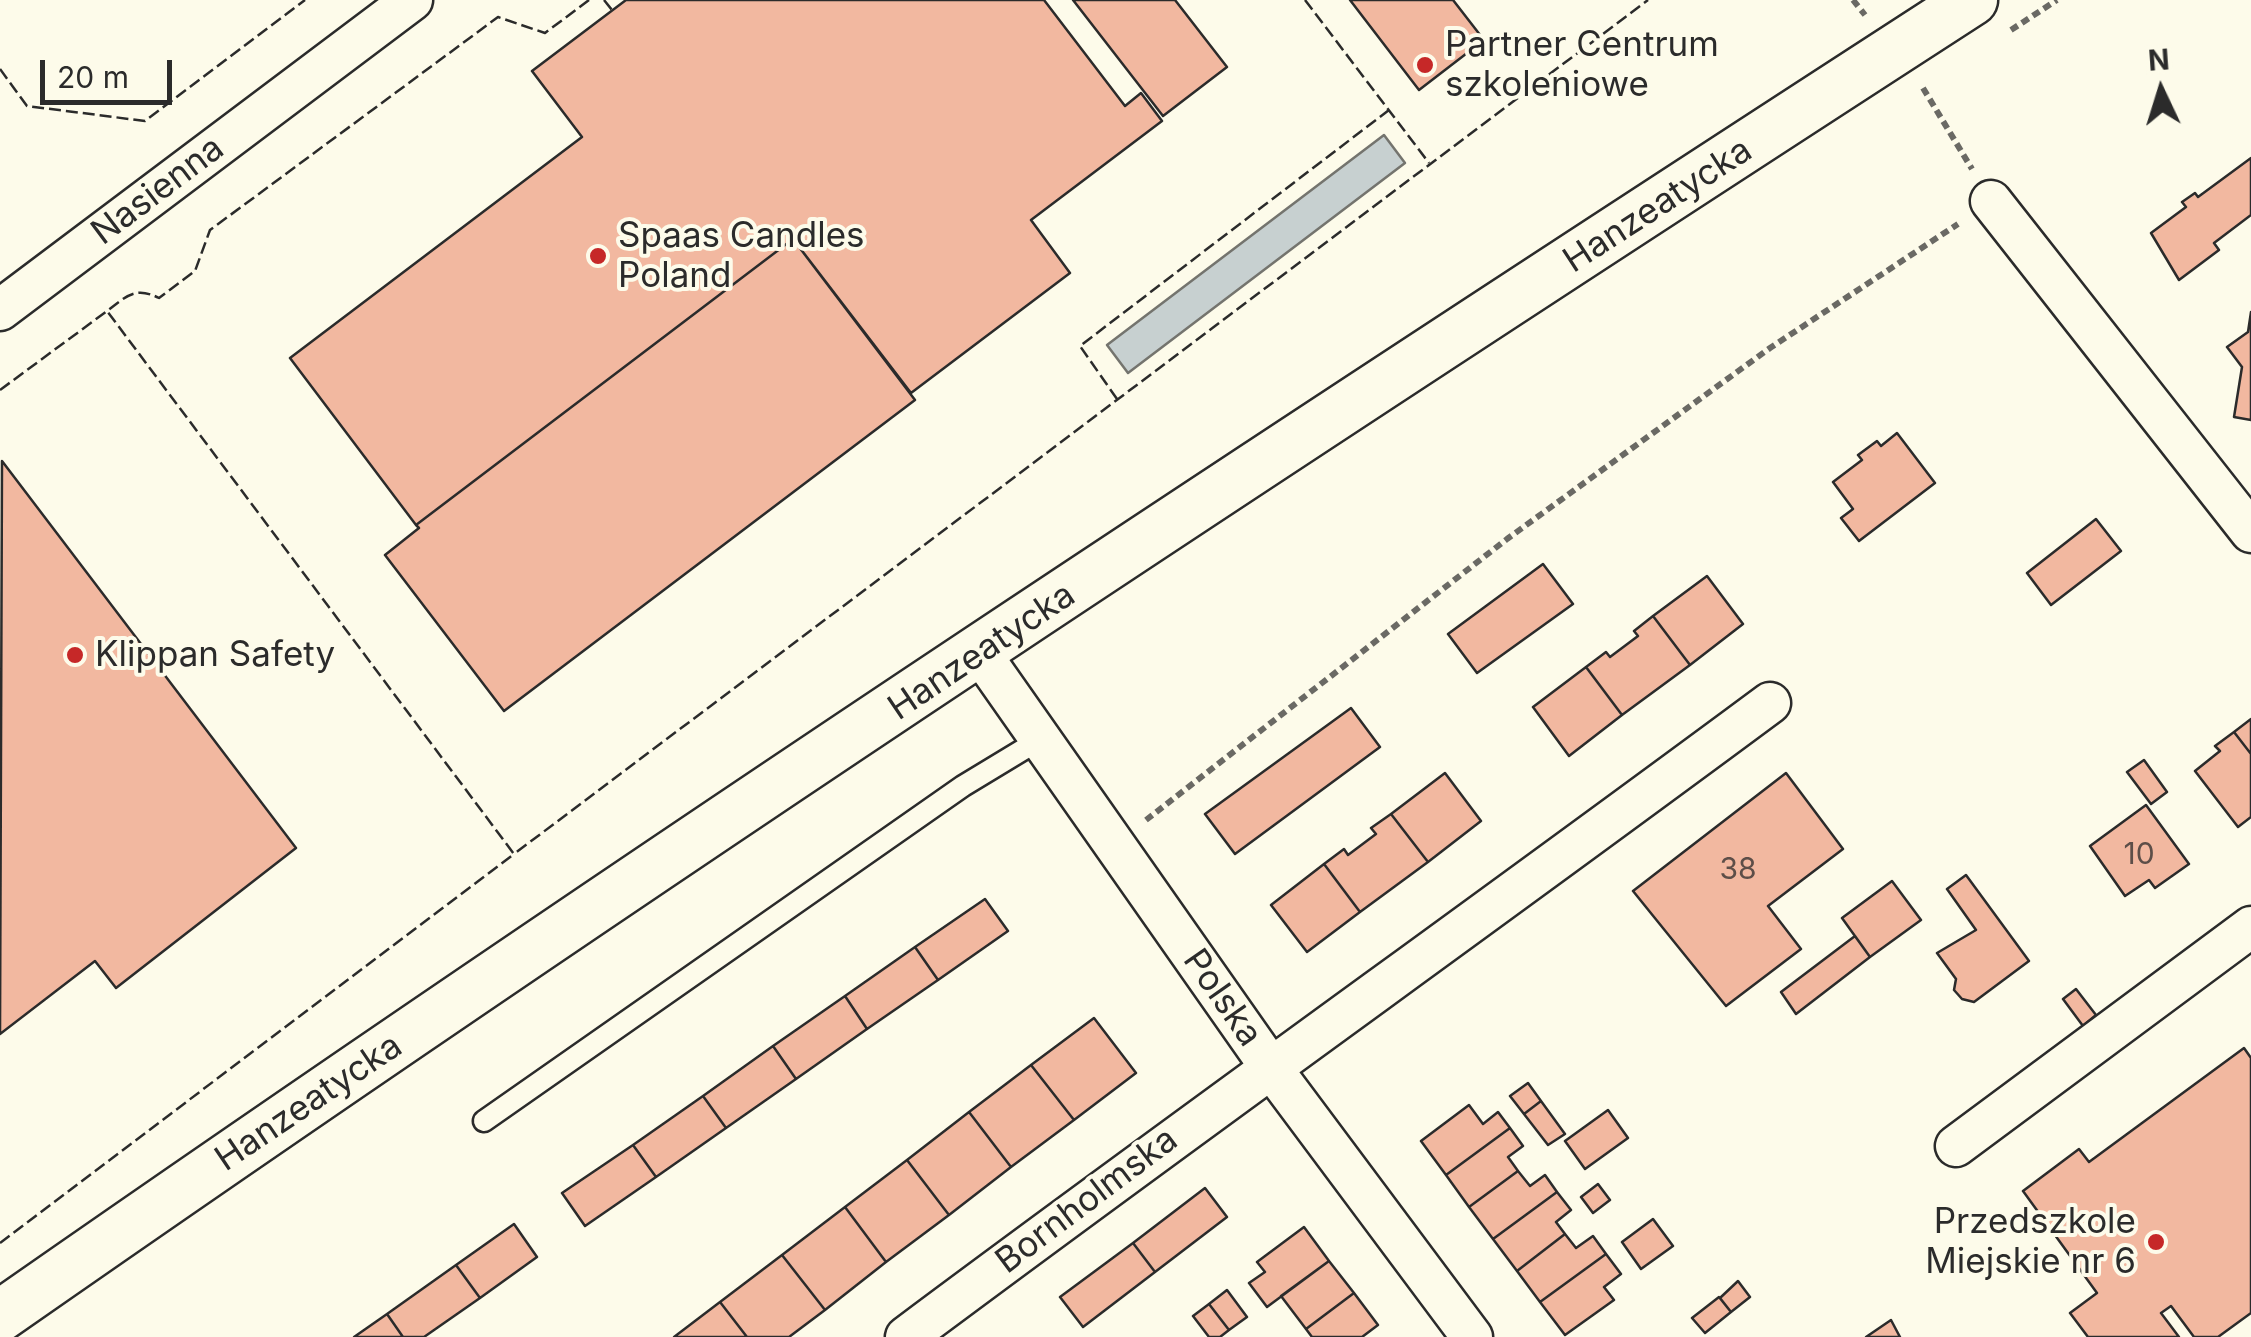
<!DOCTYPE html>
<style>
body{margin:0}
#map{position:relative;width:2251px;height:1337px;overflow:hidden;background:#fdfbea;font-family:Inter,sans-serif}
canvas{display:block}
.north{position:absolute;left:2111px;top:40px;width:100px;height:100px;-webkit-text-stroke:8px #fdfbea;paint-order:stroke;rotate:356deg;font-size:28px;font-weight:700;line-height:40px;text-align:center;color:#2b2b2b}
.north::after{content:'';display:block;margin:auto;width:35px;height:45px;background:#2b2b2b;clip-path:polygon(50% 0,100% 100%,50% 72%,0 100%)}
.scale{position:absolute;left:40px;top:60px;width:132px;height:45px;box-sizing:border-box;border:5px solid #2b2b2b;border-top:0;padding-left:12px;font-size:30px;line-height:35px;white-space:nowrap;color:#2b2b2b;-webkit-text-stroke:8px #fdfbea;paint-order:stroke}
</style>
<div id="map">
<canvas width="2251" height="1337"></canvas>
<div class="north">N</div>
<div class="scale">20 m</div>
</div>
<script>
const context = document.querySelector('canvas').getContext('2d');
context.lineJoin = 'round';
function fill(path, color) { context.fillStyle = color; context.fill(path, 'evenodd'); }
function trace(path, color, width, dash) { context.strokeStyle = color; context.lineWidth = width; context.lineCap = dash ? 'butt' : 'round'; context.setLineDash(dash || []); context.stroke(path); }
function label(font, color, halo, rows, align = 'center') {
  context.font = font + ' Inter,sans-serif'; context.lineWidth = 8; context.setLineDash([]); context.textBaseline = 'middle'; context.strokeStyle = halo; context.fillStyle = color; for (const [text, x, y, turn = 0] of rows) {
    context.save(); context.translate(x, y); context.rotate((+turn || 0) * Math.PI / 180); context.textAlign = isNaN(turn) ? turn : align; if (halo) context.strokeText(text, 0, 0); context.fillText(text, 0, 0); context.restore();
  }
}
const water = new Path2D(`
 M 1384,135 L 1405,163 L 1128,373 L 1107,345 Z`);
fill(water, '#c7d0d0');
trace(water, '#74746e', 2.5);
const building = new Path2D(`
 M 626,0 L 1044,0 L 1125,106 L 1141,93 L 1162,121 L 1031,220 L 1070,273 L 911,393 L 793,239 L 416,525 L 290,358 L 582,137 L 532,71 Z
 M 1073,0 L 1175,0 L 1227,67 L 1163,116 Z
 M 1350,0 L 1453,0 L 1484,40 L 1419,90 Z
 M 2251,158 L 2251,215 L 2214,243 L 2219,250 L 2179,280 L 2151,233 L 2186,207 L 2182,202 L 2195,193 L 2198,197 Z
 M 793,239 L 915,400 L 504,711 L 385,555 L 419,528 L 416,525 Z
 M 2251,312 L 2251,420 L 2234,417 L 2242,367 L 2227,347 L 2248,332 Z
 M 1897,433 L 1935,483 L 1859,541 L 1841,518 L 1853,509 L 1833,482 L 1862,460 L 1858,455 L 1877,441 L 1881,446 Z
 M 2,461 L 296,848 L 116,988 L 95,961 L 0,1034 Z
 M 2096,519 L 2121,551 L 2051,605 L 2027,573 Z
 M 1543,564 L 1573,604 L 1477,673 L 1448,634 Z
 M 1707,576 L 1743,624 L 1690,665 L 1653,616 Z
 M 1653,616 L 1690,665 L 1622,715 L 1586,667 L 1606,652 L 1610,657 L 1638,636 L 1634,631 Z
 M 1586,667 L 1622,715 L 1569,756 L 1533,707 Z
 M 1351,708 L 1380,747 L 1235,854 L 1205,814 Z
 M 2251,719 L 2251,754 L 2234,732 Z
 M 2234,732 L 2251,754 L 2251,817 L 2238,827 L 2195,771 L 2220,751 L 2215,746 Z
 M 2144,760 L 2167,792 L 2151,804 L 2127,772 Z
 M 1445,773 L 1481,821 L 1428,862 L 1391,814 Z
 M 1786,773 L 1843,849 L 1768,906 L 1801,949 L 1726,1006 L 1633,891 Z
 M 2146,805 L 2189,864 L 2155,888 L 2149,880 L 2125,896 L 2090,846 Z
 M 1391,814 L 1428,862 L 1360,912 L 1324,864 L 1344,849 L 1348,855 L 1376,834 L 1371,828 Z
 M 1324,864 L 1360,912 L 1307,952 L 1271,905 Z
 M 1966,875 L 2029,961 L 1974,1002 L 1962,999 L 1954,990 L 1956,979 L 1937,953 L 1976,930 L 1947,889 Z
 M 1892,881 L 1921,920 L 1870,957 L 1842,918 Z
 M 985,899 L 1008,931 L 938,980 L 915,947 Z
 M 1855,936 L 1870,957 L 1796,1014 L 1781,992 Z
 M 915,947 L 938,980 L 867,1029 L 845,996 Z
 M 2076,989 L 2096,1015 L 2083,1026 L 2063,999 Z
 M 845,996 L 867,1029 L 796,1079 L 773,1046 Z
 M 1094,1018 L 1136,1073 L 1074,1120 L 1031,1065 Z
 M 773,1046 L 796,1079 L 726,1128 L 703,1096 Z
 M 2244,1048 L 2251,1058 L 2251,1313 L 2218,1337 L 2194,1337 L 2171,1306 L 2161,1313 L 2179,1337 L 2088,1337 L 2070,1313 L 2097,1293 L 2023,1191 L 2079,1149 L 2089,1162 Z
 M 1031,1065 L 1074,1120 L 1011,1167 L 969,1112 Z
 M 1528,1083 L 1541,1101 L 1524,1114 L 1510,1096 Z
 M 703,1096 L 726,1128 L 656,1177 L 633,1145 Z
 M 1541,1101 L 1565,1134 L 1548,1145 L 1524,1114 Z
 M 1469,1105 L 1483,1124 L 1498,1112 L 1510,1128 L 1446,1175 L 1421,1141 Z
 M 1608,1110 L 1628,1138 L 1585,1169 L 1565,1141 Z
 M 969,1112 L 1011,1167 L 949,1215 L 907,1160 Z
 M 1510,1128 L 1523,1146 L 1508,1157 L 1518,1171 L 1469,1207 L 1446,1175 Z
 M 633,1145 L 656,1177 L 585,1226 L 562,1193 Z
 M 907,1160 L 949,1215 L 886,1262 L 845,1207 Z
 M 1518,1171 L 1530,1186 L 1545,1175 L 1557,1192 L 1493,1239 L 1469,1207 Z
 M 1598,1184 L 1610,1200 L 1593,1213 L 1581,1197 Z
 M 1205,1188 L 1227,1217 L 1155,1272 L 1133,1243 Z
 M 1557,1192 L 1571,1210 L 1556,1222 L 1565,1234 L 1517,1271 L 1493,1239 Z
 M 845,1207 L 886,1262 L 825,1310 L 782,1255 Z
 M 1653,1219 L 1673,1246 L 1641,1269 L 1622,1242 Z
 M 514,1224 L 537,1257 L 480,1298 L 456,1265 Z
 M 1304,1227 L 1329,1261 L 1267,1307 L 1249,1283 L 1265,1272 L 1257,1262 Z
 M 1565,1234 L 1576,1248 L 1593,1236 L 1606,1254 L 1540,1302 L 1517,1271 Z
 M 1133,1243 L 1155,1272 L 1083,1327 L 1060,1297 Z
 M 1606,1254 L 1621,1274 L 1604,1287 L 1614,1300 L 1565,1335 L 1540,1302 Z
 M 782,1255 L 825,1310 L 789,1337 L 747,1337 L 720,1302 Z
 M 1329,1261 L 1354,1293 L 1306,1329 L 1281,1296 Z
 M 456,1265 L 480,1298 L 424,1337 L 403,1337 L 387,1314 Z
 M 1738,1281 L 1750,1297 L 1731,1312 L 1720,1298 Z
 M 1227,1290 L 1247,1317 L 1229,1330 L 1209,1304 Z
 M 1354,1293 L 1378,1325 L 1362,1337 L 1312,1337 L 1306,1329 Z
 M 1719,1297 L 1731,1312 L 1705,1333 L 1692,1318 Z
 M 720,1302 L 747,1337 L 674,1337 Z
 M 1209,1304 L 1229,1330 L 1220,1337 L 1209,1337 L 1193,1316 Z
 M 387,1314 L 403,1337 L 354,1337 Z
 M 1891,1320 L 1900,1337 L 1866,1337 Z`);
fill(building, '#f2b8a0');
trace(building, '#2b2b2b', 2.5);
const service = new Path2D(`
 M 484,1121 L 963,786 L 1039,740`);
const minor = new Path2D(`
 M 1991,201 L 2251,532
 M 0,310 L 412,0
 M 980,653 L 1269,1065 L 1472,1337
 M 1956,1146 L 2251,927
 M 906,1337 C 1192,1123 1483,916 1770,703`);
const tertiary = new Path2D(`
 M 0,1316 C 648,864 1309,429 1972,0`);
trace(service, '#2b2b2b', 25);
trace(minor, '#2b2b2b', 45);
trace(tertiary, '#2b2b2b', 55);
trace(new Path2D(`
 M 1853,0 L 1865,15
 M 2011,30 L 2057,0
 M 1923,88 L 1972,169
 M 1146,820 L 1507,539 L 1770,348 L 1958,224`), '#6a6964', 6, [8, 5]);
trace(service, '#fdfbea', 20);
trace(minor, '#fdfbea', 40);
trace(tertiary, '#fdfbea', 50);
trace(new Path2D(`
 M 589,0 L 545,33 L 498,17 L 210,230 L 195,271 L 159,298 C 135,286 127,296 107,311 L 514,854 L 1648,0
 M 604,0 L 612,10
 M 1305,0 L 1429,163
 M 0,69 L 27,106 L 145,121 L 305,0
 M 0,390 L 107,311
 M 1117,399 L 1080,346 L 1389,110
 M 0,1243 L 514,854`), '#2b2b2b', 2.5, [12, 5]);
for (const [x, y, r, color] of [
 [1425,65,10,"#c62828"],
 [598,256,10,"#c62828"],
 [75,655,10,"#c62828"],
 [2156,1242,10,"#c62828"]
]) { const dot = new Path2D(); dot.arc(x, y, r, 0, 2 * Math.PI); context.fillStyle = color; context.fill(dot); trace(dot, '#fdfbea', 4); }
label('30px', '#5d4e48', null, [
 ["10",2139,855],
 ["38",1738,870]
]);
label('35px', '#2b2b2b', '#fdfbea', [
 ["Partner Centrum",1445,45],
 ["szkoleniowe",1445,85],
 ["Spaas Candles",618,236],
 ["Poland",618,276],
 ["Klippan Safety",95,655],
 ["Przedszkole",2136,1222,"right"],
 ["Miejskie nr 6",2136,1262,"right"]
], 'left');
label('35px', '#2b2b2b', '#fdfbea', [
 ["Nasienna",158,191,-37],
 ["Hanzeatycka",1658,206,-33],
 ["Hanzeatycka",982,652,-34],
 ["Polska",1222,998,55],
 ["Hanzeatycka",309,1103,-34],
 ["Bornholmska",1087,1201,-37]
]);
</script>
